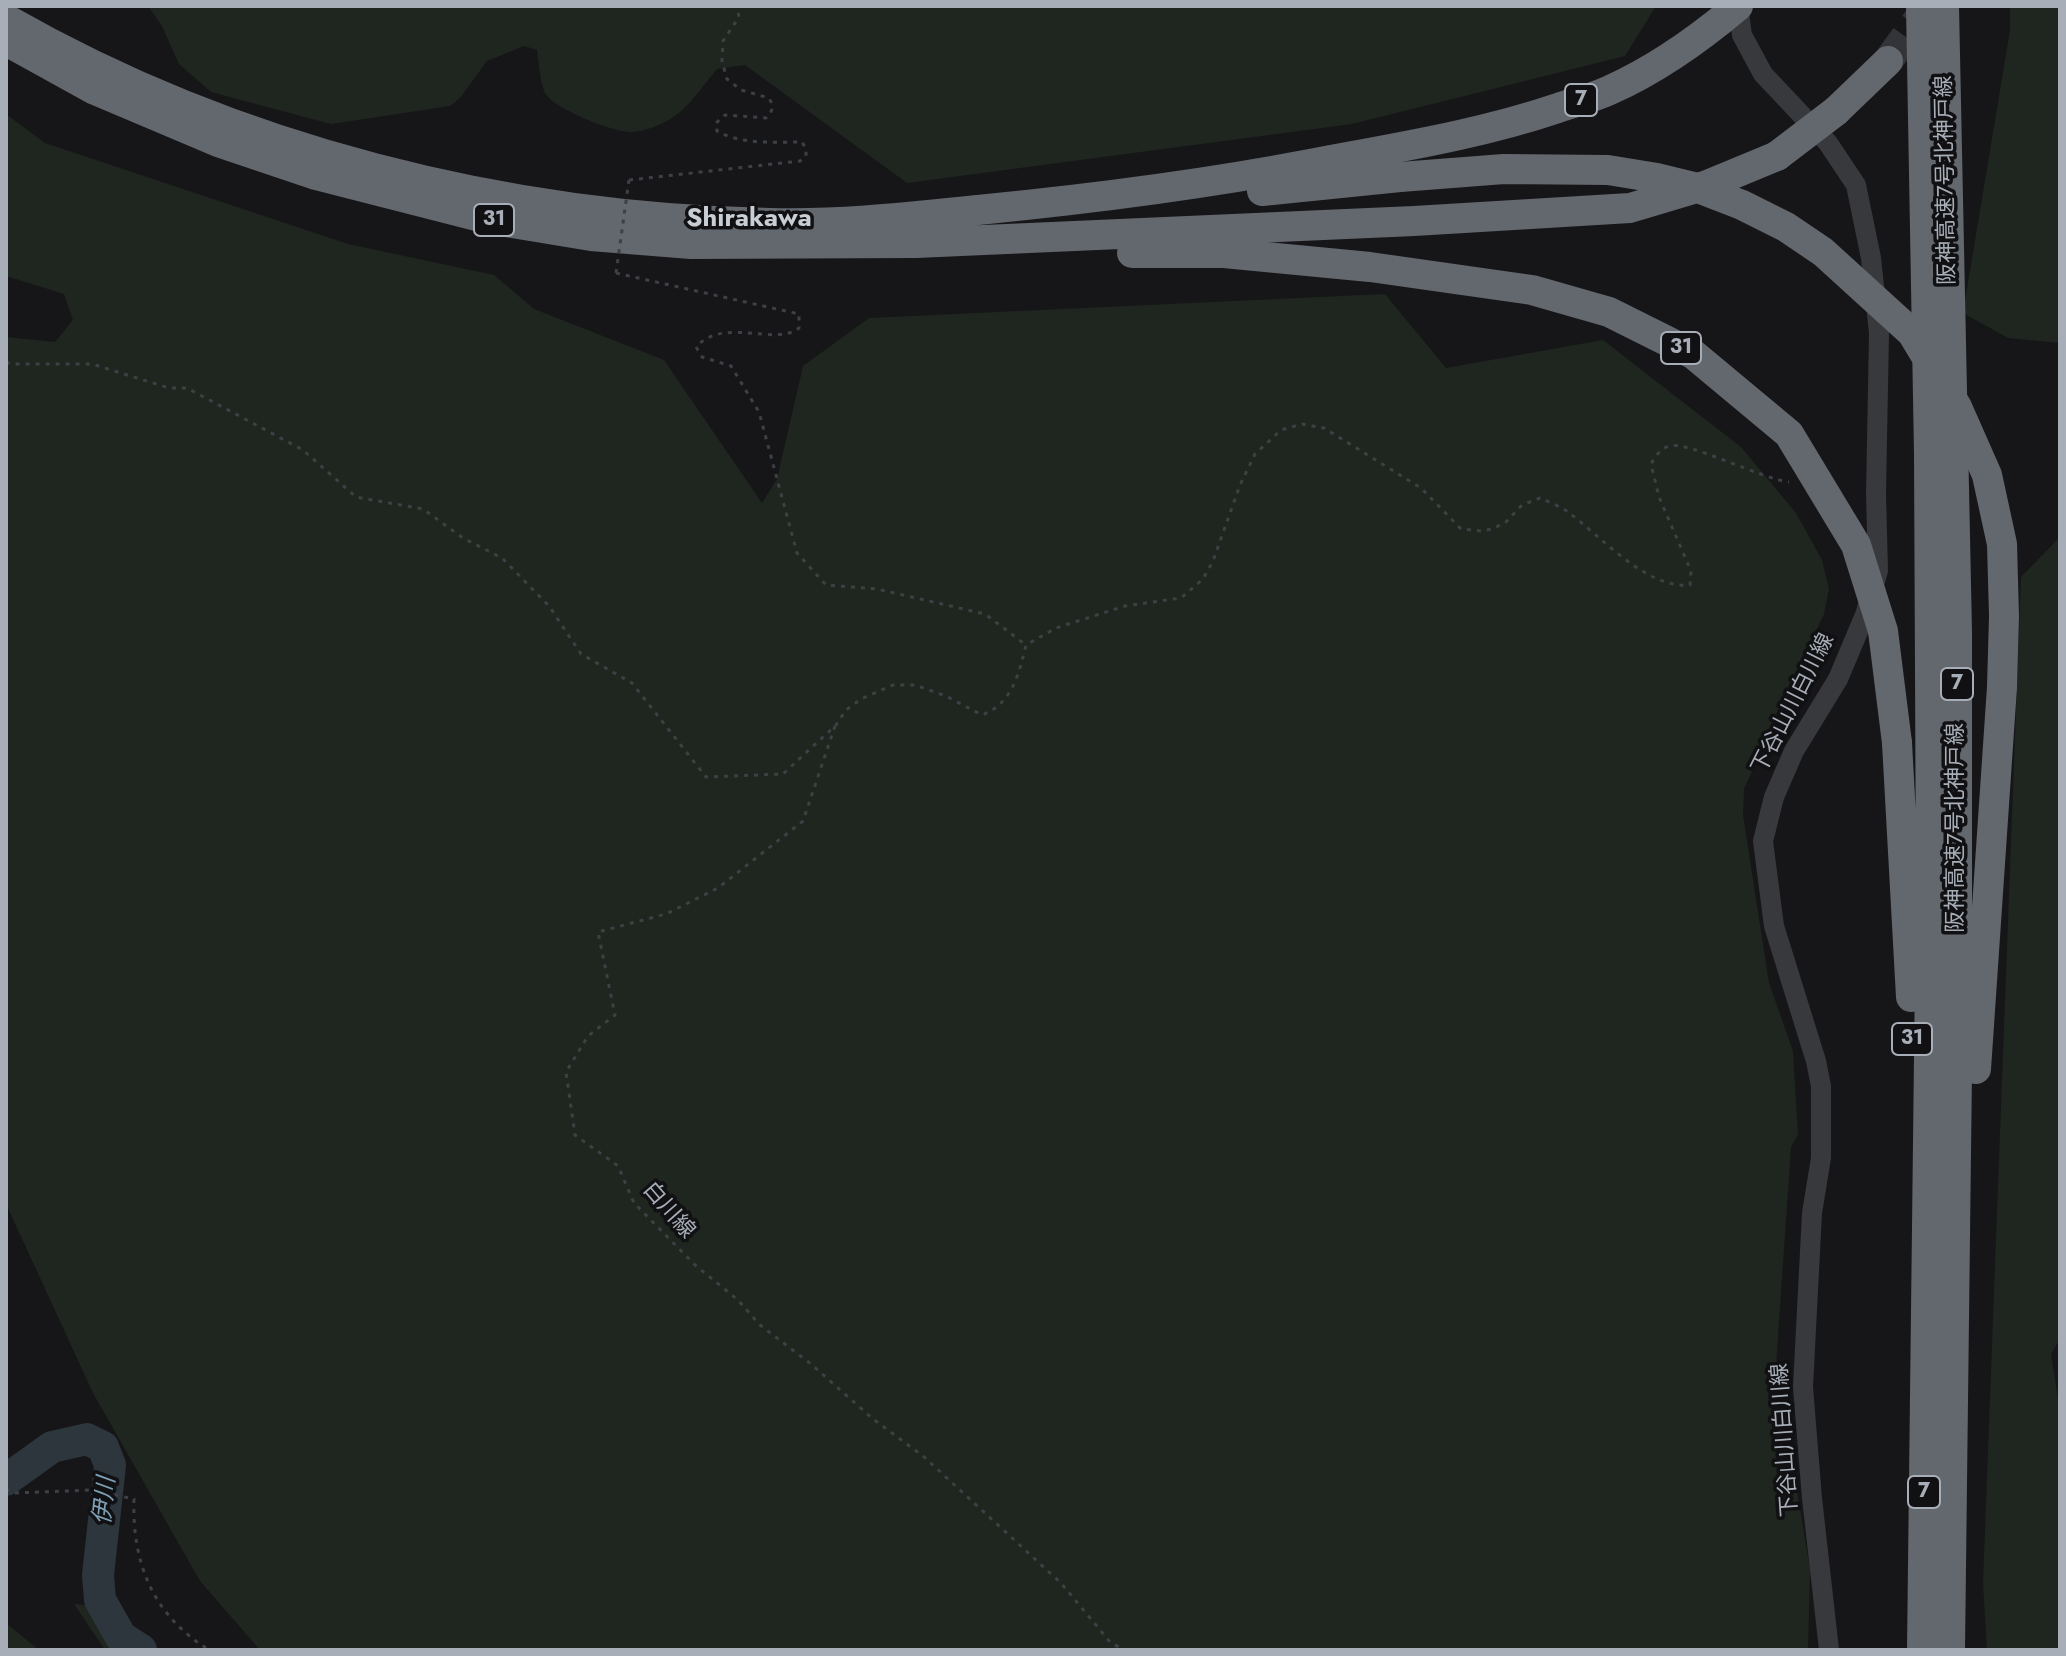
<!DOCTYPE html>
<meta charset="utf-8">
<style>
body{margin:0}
#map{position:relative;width:2066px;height:1656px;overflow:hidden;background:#161618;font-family:Jost,sans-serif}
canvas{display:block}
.frame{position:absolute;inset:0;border:8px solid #a8aeb8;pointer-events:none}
</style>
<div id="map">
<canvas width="2066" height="1656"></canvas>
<div class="frame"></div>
</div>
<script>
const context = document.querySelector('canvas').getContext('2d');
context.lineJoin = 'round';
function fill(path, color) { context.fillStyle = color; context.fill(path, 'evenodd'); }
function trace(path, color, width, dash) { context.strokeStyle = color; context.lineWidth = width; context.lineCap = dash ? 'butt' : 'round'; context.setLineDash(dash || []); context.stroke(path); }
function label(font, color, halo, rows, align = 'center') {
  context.font = font + ' Jost,"Noto Sans JP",sans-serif'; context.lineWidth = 7; context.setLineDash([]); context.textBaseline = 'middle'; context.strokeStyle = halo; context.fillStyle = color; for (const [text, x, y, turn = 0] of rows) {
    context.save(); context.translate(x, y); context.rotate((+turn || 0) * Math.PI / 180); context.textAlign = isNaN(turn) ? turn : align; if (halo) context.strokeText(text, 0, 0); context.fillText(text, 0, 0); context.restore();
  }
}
fill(new Path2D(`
 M 148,6 L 1656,6 L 1625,56 L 1352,124 L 907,183 L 745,65 L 717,69 C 705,83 694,100 680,112 C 669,122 644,133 629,132 C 611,131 554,109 545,93 C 540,82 539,63 537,50 L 524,46 L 487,61 L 460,98 L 450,106 L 331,124 L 211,92 L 179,64 L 162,26 Z
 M 2010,6 L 2060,6 L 2060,343 L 2008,338 L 1963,313 L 2010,30 Z
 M 6,114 L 45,143 L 348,244 L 494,275 L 534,309 L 664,360 L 762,503 L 777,479 L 803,366 L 869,318 L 1385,294 L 1446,368 L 1603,340 L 1741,447 L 1796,513 L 1822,560 L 1829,589 L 1824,614 L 1744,789 L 1743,815 L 1769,983 L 1793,1051 L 1798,1135 L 1791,1147 L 1776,1366 L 1810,1569 L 1808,1650 L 260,1650 L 200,1581 L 93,1393 L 6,1204 L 6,337 L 55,342 L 73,320 L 64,294 L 6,276 Z
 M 2060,537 L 2060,1339 L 2051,1354 L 2060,1411 L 2060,1650 L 1987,1650 L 1983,1583 L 2021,577 Z
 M 74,1604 L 101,1607 L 137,1650 L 105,1650 Z
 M 6,1623 L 39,1650 L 6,1650 Z`), '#1e261f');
trace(new Path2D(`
 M 6,1480 L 52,1447 L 87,1439 L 103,1447 L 110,1465 L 98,1575 L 100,1600 L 121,1637 L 141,1650`), '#2c363c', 32);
trace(new Path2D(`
 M 1888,61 L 1928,6`), '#333438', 30, [30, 15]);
trace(new Path2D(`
 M 629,180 L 800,161 L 806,156 L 806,149 L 802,142 C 775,142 741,145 717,131 L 716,123 L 725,115 L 766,118 C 773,111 774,107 769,98 L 741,90 L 727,79 L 722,61 L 723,41 L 739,17 L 737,6
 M 616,273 L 799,314 L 799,328 C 775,347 724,316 696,347 L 702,357 L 731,366 L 759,412 L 797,553 L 826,585 L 877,589 L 985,614 L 1026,645
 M 6,362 L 11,364 L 92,364 L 169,388 L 187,388 L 303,450 L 356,497 L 423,509 L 463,538 L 502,558 L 549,606 L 581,654 L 632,683 L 706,777 L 783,774 L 836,725 L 846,710 L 861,699 L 893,685 L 915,685 L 946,696 L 982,715 C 1012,704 1019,674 1026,645 L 1056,628 L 1125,606 L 1181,598 L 1203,579 L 1213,561 L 1240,485 L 1255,454 L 1281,430 L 1302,424 L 1324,428 L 1421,488 L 1461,529 L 1481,531 L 1492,529 L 1506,522 L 1522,505 L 1540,498 C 1549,502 1560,506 1568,512 C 1602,537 1646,589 1690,585 L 1691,571 L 1659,497 L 1651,464 C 1655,457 1660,449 1669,446 C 1686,440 1762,479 1789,482
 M 835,726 L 803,821 L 718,888 L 666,914 L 598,932 L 615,1015 L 588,1036 L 566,1072 L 575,1135 L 618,1166 L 634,1203 L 695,1265 L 738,1300 L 760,1325 L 811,1364 L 873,1419 L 923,1456 L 1061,1583 L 1110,1642 L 1124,1650
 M 6,1489 L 13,1493 L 92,1490 L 134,1499 C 132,1564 153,1615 209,1650`), '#3d4044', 3, [4, 6]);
trace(new Path2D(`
 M 1738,6 L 1742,35 L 1763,74 L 1828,143 L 1856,185 L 1871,258 L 1879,333 L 1876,494 L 1878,571 L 1865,615 L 1838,679 L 1794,751 L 1774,797 L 1763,841 L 1774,926 L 1816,1061 L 1821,1086 L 1821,1158 L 1812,1213 L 1803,1387 L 1812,1498 L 1829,1650`), '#37393d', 20);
trace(new Path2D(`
 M 1921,6 L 1929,453 L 1931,888 L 1922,1650
 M 1944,6 L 1957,632 L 1957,1070 L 1950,1650
 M 6,19 C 235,150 506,218 770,223 C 839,225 909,217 978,210 C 1089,199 1201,185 1310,164 C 1394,148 1478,135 1558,108 C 1575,102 1593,98 1610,90 C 1657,69 1699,39 1738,6
 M 6,41 L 95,90 L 218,142 L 316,175 L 488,219 L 591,236 L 691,244 L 916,243 L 1414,221 L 1630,208 L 1707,185 L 1777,156
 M 1836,111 L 1888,61
 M 1262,191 L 1400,177
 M 1132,253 L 1224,253
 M 1897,743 L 1911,997
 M 1976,1069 L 2002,687`), '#63676e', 30);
trace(new Path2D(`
 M 616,273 L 629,180`), '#3d4044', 3, [4, 6]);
trace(new Path2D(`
 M 1777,156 L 1836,111
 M 1400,177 L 1504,169 L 1608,170 L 1657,178 L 1698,188 L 1742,205 L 1786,227 L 1823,252 L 1912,333 L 1957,407 L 1987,475 L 2002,544 L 2004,616 L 2002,687
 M 1224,253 L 1370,267 L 1532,290 L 1609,312 L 1693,354 L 1789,434 L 1856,545 L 1883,631 L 1897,743`), '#63676e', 30);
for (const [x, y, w] of [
 [1581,100,32],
 [494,220,40],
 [1681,348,40],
 [1957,684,32],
 [1912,1039,40],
 [1924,1492,32]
]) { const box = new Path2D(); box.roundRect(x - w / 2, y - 16, w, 32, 6); context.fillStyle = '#111113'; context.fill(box); trace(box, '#a8aeb8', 2); }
label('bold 20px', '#a8aeb8', null, [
 ["7",1581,100],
 ["31",494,220],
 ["31",1681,348],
 ["7",1957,684],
 ["31",1912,1039],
 ["7",1924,1492]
]);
label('22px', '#a8aeb8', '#111113', [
 ["阪神高速7号北神戸線",1947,180,-91],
 ["下谷山川白川線",1794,704,-63],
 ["阪神高速7号北神戸線",1957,828,-90],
 ["白川線",668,1211,49],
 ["下谷山川白川線",1786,1440,-94]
]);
label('italic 24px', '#7f9fb4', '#111113', [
 ["伊川",106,1501,-84]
]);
label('bold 26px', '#c9cdd4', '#111113', [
 ["Shirakawa",749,220]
]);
</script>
